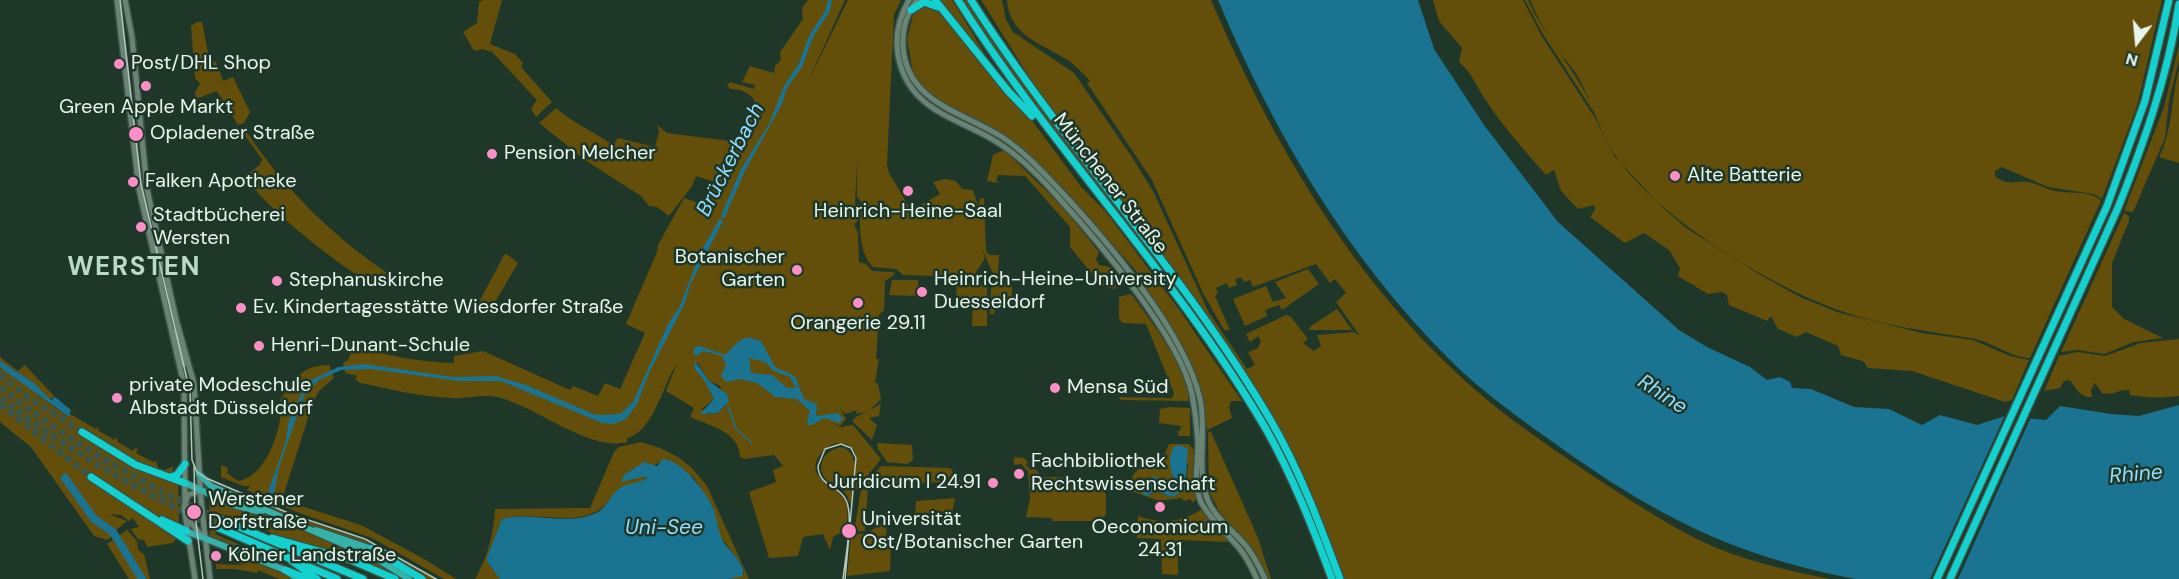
<!DOCTYPE html>
<meta charset="utf-8">
<style>
body{margin:0}
#map{position:relative;width:2179px;height:579px;overflow:hidden;background:#1e3729;font-family:"DM Sans",sans-serif}
canvas{display:block}
.north{position:absolute;left:2107px;top:12px;width:60px;height:60px;-webkit-text-stroke:4px #1e3729;paint-order:stroke;rotate:196deg;font-size:16px;font-weight:700;line-height:24px;text-align:center;color:#e7f6ed}
.north::after{content:'';display:block;margin:auto;width:21px;height:27px;background:#e7f6ed;clip-path:polygon(50% 0,100% 100%,50% 72%,0 100%)}
</style>
<div id="map">
<canvas width="2179" height="579"></canvas>
<div class="north">N</div>
</div>
<script>
const context = document.querySelector('canvas').getContext('2d');
context.lineJoin = 'round';
function fill(path, color) { context.fillStyle = color; context.fill(path, 'evenodd'); }
function trace(path, color, width, dash) { context.strokeStyle = color; context.lineWidth = width; context.lineCap = dash ? 'butt' : 'round'; context.setLineDash(dash || []); context.stroke(path); }
function label(font, color, halo, rows, align = 'center') {
  context.font = font + ' "DM Sans",sans-serif'; context.lineWidth = 5; context.setLineDash([]); context.textBaseline = 'middle'; context.strokeStyle = halo; context.fillStyle = color; for (const [text, x, y, turn = 0] of rows) {
    context.save(); context.translate(x, y); context.rotate((+turn || 0) * Math.PI / 180); context.textAlign = isNaN(turn) ? turn : align; if (halo) context.strokeText(text, 0, 0); context.fillText(text, 0, 0); context.restore();
  }
}
fill(new Path2D(`
 M 483,0 L 502,0 L 490,44 L 515,54 L 523,63 L 521,67 L 552,102 L 536,117 L 531,109 L 537,100 L 492,52 L 482,49 L 474,51 L 463,32 L 477,23 L 479,2 Z
 M 808,0 L 845,0 L 806,86 L 848,0 L 901,0 L 894,15 L 887,164 L 889,173 L 911,210 L 940,194 L 933,182 L 945,179 L 956,181 L 962,189 L 973,190 L 978,206 L 980,199 L 984,198 L 986,251 L 989,255 L 999,255 L 998,276 L 994,276 L 981,246 L 985,258 L 973,277 L 903,275 L 896,269 L 873,267 C 858,253 859,220 861,201 L 857,197 L 857,163 L 855,203 L 858,206 L 857,222 L 854,224 L 858,233 L 859,262 L 866,264 L 872,271 L 893,272 L 895,274 L 885,281 L 884,310 L 879,315 L 876,359 L 879,359 L 875,382 L 878,384 L 881,399 L 869,411 L 856,414 L 857,410 L 845,414 L 839,407 L 846,419 L 840,426 L 830,422 L 840,427 L 853,425 L 881,459 L 856,490 C 851,481 861,462 854,451 C 847,439 831,442 823,451 C 799,478 839,486 846,502 C 849,509 847,517 847,524 L 844,525 L 843,531 L 833,537 L 830,550 L 823,534 L 803,537 L 798,556 L 769,558 L 749,492 L 776,482 L 773,470 L 783,466 L 774,455 L 744,459 L 740,457 C 739,431 710,426 690,417 L 694,408 L 666,391 L 677,363 C 664,382 653,433 627,438 L 627,442 C 589,452 536,406 497,397 C 483,394 467,399 452,398 C 421,397 390,389 360,383 L 355,379 L 357,376 L 345,373 L 343,363 L 348,360 L 354,345 C 384,356 421,362 454,363 L 454,356 L 483,351 L 570,390 L 573,386 L 598,396 L 605,383 L 620,389 L 645,333 L 626,324 L 657,252 L 658,245 L 684,198 L 704,205 L 708,201 L 716,182 L 696,176 L 692,186 L 669,216 L 657,207 L 649,206 L 641,196 L 585,160 L 539,123 L 556,108 C 574,124 593,131 613,145 L 618,138 L 655,147 L 659,131 L 657,125 L 667,133 L 730,141 L 738,137 L 756,104 C 752,93 741,89 730,89 L 727,85 L 730,82 L 754,89 L 755,85 L 742,82 L 750,66 L 774,73 L 775,66 L 781,60 L 780,52 L 803,19 L 802,8 ZM 697,362 L 709,381 L 720,386 L 726,405 L 718,413 L 707,414 L 702,409 L 714,399 L 704,379 L 694,368 Z
 M 938,0 L 952,0 L 993,67 Z
 M 961,0 L 967,0 C 1056,144 1176,267 1262,414 C 1293,466 1315,522 1337,579 L 1293,473 L 1253,401 L 1215,345 L 1020,89 Z
 M 981,0 L 1002,0 L 1006,20 L 1013,32 L 1074,73 L 1132,157 L 1153,191 L 1208,311 L 1247,369 L 1255,365 L 1248,352 L 1258,348 L 1261,341 L 1258,336 L 1250,342 L 1246,334 L 1286,315 L 1291,317 L 1308,339 L 1303,343 L 1314,351 L 1321,346 L 1317,335 L 1354,332 L 1360,336 L 1336,302 L 1346,293 L 1335,279 L 1330,283 L 1316,264 L 1253,287 L 1250,280 L 1244,282 L 1241,277 L 1235,280 L 1237,285 L 1229,288 L 1227,283 L 1216,288 L 1218,294 L 1215,296 L 1230,330 L 1224,330 L 1204,295 L 1152,180 L 1087,83 L 1090,81 C 1084,74 1077,67 1069,61 C 1043,44 1009,36 1007,0 L 1211,0 C 1271,140 1350,276 1463,379 C 1501,414 1544,443 1587,472 C 1622,495 1658,519 1695,538 C 1736,559 1785,570 1830,579 L 1345,579 L 1300,466 L 1227,342 L 1040,94 Z
 M 1433,0 L 1523,0 L 1541,35 L 1595,118 L 1615,157 L 1661,206 L 1686,228 L 1762,276 L 1802,298 L 1840,313 L 1922,333 L 1973,340 L 2010,356 L 2029,360 L 2012,400 L 2005,402 L 1912,371 L 1868,368 L 1863,361 L 1841,355 L 1838,346 L 1806,332 L 1797,337 L 1778,329 L 1771,316 L 1767,321 L 1729,305 L 1727,295 L 1722,292 L 1708,294 L 1678,276 L 1680,268 L 1669,250 L 1644,233 L 1625,243 L 1590,217 L 1595,210 L 1594,205 L 1578,209 L 1561,191 L 1554,170 L 1546,175 C 1524,150 1501,124 1483,96 C 1475,83 1471,72 1459,62 L 1462,48 L 1439,21 Z
 M 1525,0 L 1528,0 C 1546,41 1579,72 1595,114 L 1541,31 Z
 M 1530,0 L 2162,0 L 2137,106 L 2102,199 L 2093,194 L 2048,187 L 2002,167 L 1995,171 L 1995,176 C 2006,186 2015,181 2027,182 C 2036,183 2046,189 2055,191 C 2069,194 2091,190 2101,201 L 2030,358 C 2008,357 1992,341 1970,338 C 1927,331 1882,326 1841,311 C 1770,286 1657,218 1615,155 C 1599,131 1592,102 1578,77 C 1572,66 1563,58 1556,48 C 1546,34 1537,16 1530,0 Z
 M 923,5 L 935,7 L 1028,115 L 1082,188 L 1105,211 L 1178,308 L 1242,401 L 1231,401 L 1229,407 L 1232,418 L 1207,430 C 1202,388 1189,353 1165,318 C 1155,303 1140,289 1136,271 L 1065,191 L 1024,150 L 1001,133 L 947,106 L 925,91 L 913,73 L 907,39 L 913,15 Z
 M 197,22 L 202,22 L 209,57 L 216,62 L 223,81 L 233,77 L 250,112 L 244,123 L 238,125 L 217,91 L 196,99 L 195,92 L 200,84 L 195,78 L 191,26 Z
 M 2179,45 L 2179,60 L 2169,100 L 2165,138 L 2133,212 L 2124,211 L 2164,107 Z
 M 2179,69 L 2179,163 L 2159,157 C 2173,130 2171,98 2179,69 Z
 M 246,131 C 285,189 328,232 387,273 L 382,282 L 375,285 C 349,274 254,200 246,175 L 260,165 L 262,159 L 243,133 Z
 M 1004,150 L 1062,206 L 1099,252 L 1096,259 L 1099,265 L 1110,267 L 1122,282 L 1114,289 L 1102,286 L 1070,247 L 1070,227 L 1025,176 L 998,175 L 996,180 L 999,183 L 987,181 L 993,155 Z
 M 2124,213 L 2129,216 L 2129,221 L 2112,263 L 2112,307 L 2124,319 L 2163,338 L 2134,342 L 2104,354 L 2078,350 L 2061,352 Z
 M 507,254 L 518,263 L 488,314 L 477,306 L 504,255 Z
 M 1308,269 L 1319,284 L 1282,310 L 1279,305 L 1265,310 L 1267,316 L 1245,326 L 1233,299 L 1266,286 L 1273,302 L 1286,298 L 1275,282 Z
 M 892,280 L 918,280 L 918,293 L 914,296 L 889,295 Z
 M 961,282 L 987,285 L 987,326 L 972,326 L 973,299 L 963,297 L 961,300 L 956,297 L 957,286 Z
 M 995,283 L 1012,285 L 1012,305 L 1009,305 L 1007,299 L 997,299 L 994,314 L 990,314 L 991,289 Z
 M 1131,294 C 1144,311 1196,379 1188,401 L 1121,400 L 1119,397 L 1172,398 L 1174,393 L 1146,324 L 1122,323 L 1119,318 L 1119,297 Z
 M 1337,309 L 1352,330 L 1309,330 L 1311,326 Z
 M 2179,339 L 2179,396 C 2163,398 2146,398 2130,395 L 2129,390 C 2118,389 2113,396 2102,393 L 2095,383 L 2091,390 L 2092,397 C 2081,398 2076,389 2070,380 L 2064,381 L 2060,388 L 2044,391 L 2059,356 L 2077,352 L 2105,356 L 2141,343 Z
 M 0,357 L 18,371 L 25,365 L 55,397 L 49,399 L 33,382 L 0,361 Z
 M 329,365 L 334,378 L 319,391 L 313,402 L 282,500 L 266,495 L 361,525 L 426,560 L 456,579 L 444,579 L 372,538 L 294,511 L 247,490 L 250,486 L 243,486 L 221,477 L 221,465 L 228,468 L 227,473 L 238,481 C 267,478 285,422 280,400 C 294,379 302,365 329,365 Z
 M 0,367 L 68,417 L 70,414 L 96,429 L 98,427 L 99,431 L 114,440 L 116,437 L 118,442 L 133,451 L 135,448 L 138,449 L 136,453 L 153,462 L 156,461 L 159,470 L 163,471 L 174,466 L 172,470 L 175,474 L 172,475 L 141,465 L 83,431 L 80,436 L 127,465 L 178,483 L 179,525 L 155,515 L 177,537 L 173,543 L 147,547 L 144,540 L 138,539 L 131,529 L 139,527 L 133,518 L 129,521 L 121,515 L 109,514 L 127,521 L 114,532 L 95,519 L 82,502 L 95,520 L 113,535 L 108,540 L 94,536 L 31,447 L 0,422 Z
 M 881,403 L 879,416 L 869,418 L 877,425 L 872,440 L 852,421 C 857,414 872,411 881,403 Z
 M 1170,407 L 1190,408 L 1190,436 L 1179,436 L 1177,431 L 1180,431 L 1181,426 L 1159,423 L 1160,409 Z
 M 1208,432 L 1211,432 L 1258,538 L 1271,579 L 1266,579 L 1251,548 L 1220,513 L 1209,491 Z
 M 641,442 L 660,448 L 678,457 L 692,468 L 707,486 L 749,579 L 728,579 L 744,574 L 742,565 L 720,536 L 713,507 L 694,478 L 667,459 L 652,466 L 644,481 L 617,490 C 590,537 544,508 502,519 L 486,560 L 500,579 L 475,579 C 487,559 494,533 495,509 L 590,508 L 614,452 L 619,447 Z
 M 877,443 L 912,445 L 913,460 L 907,464 L 887,462 L 878,449 Z
 M 1169,444 L 1189,444 L 1194,450 L 1193,484 L 1197,498 L 1193,503 L 1190,499 L 1185,501 L 1181,498 L 1159,501 L 1131,491 L 1133,488 L 1150,495 L 1155,491 L 1172,497 L 1186,486 L 1188,464 L 1170,457 L 1173,477 L 1170,483 C 1154,483 1155,468 1141,486 L 1133,486 C 1128,477 1135,473 1142,466 L 1155,466 L 1163,458 Z
 M 842,447 C 863,454 853,487 851,504 C 848,499 846,492 841,489 C 835,485 829,484 825,478 C 815,463 827,449 842,447 Z
 M 1014,457 L 1024,458 L 1028,462 L 1026,465 L 1031,470 L 1034,467 L 1042,477 L 1062,477 L 1067,483 L 1093,482 L 1106,494 L 1106,515 L 1097,521 L 1052,521 L 1052,518 L 1026,517 L 1030,498 L 1028,471 L 1021,464 L 1014,465 Z
 M 881,466 L 950,468 L 963,483 L 960,481 L 868,486 L 865,531 L 854,532 L 861,489 Z
 M 209,498 L 266,514 L 352,549 L 407,579 L 341,553 L 282,537 L 222,514 L 215,534 L 284,564 L 291,570 L 210,536 Z
 M 955,498 L 952,515 L 915,514 L 916,501 Z
 M 257,501 L 298,518 L 364,540 L 435,579 L 424,579 L 357,541 L 299,523 L 256,503 Z
 M 1202,509 L 1229,542 L 1178,540 L 1178,575 L 1162,574 L 1161,539 L 1137,538 L 1138,516 C 1161,524 1181,523 1202,509 Z
 M 887,519 L 886,536 L 891,537 L 890,571 L 847,576 L 851,535 L 868,533 Z
 M 127,530 L 137,541 L 138,550 L 144,554 L 150,579 L 129,579 L 107,544 Z
 M 226,551 L 245,556 L 295,579 L 279,579 L 258,570 L 257,573 L 235,569 L 216,569 L 216,564 L 246,565 L 240,564 Z`), '#634f09');
fill(new Path2D(`
 M 828,0 L 832,0 L 830,11 L 813,37 L 802,67 L 787,88 L 782,104 L 745,171 L 724,219 L 721,216 L 741,169 L 769,124 L 784,86 L 799,63 L 809,36 L 825,11 Z
 M 1218,0 L 1418,0 L 1434,49 L 1484,125 L 1558,222 L 1679,330 L 1707,347 L 1750,367 L 1767,380 L 1780,377 L 1790,382 L 1792,388 L 1811,389 L 1854,407 L 1889,409 L 1922,425 L 1940,415 L 1977,425 L 2005,416 L 2046,420 L 2060,406 L 2111,414 L 2139,416 L 2179,405 L 2179,579 L 1856,579 C 1738,557 1662,519 1564,450 C 1525,422 1484,394 1450,360 C 1347,257 1274,133 1218,0 Z
 M 720,218 L 723,221 L 690,285 L 685,303 L 650,371 L 637,404 L 626,419 L 614,424 L 602,423 L 501,381 L 459,381 L 371,369 L 341,370 L 319,380 L 304,396 L 279,467 L 274,494 L 268,492 L 285,444 L 289,420 L 304,388 L 311,380 L 338,367 L 364,364 L 454,377 L 496,376 L 526,385 L 596,415 L 620,414 L 633,402 L 668,324 L 680,306 L 700,253 Z
 M 748,337 L 761,341 L 775,367 L 795,376 L 804,399 L 817,404 L 816,416 L 838,413 L 843,419 L 839,423 L 825,418 L 809,426 L 807,422 L 810,411 L 797,399 L 775,397 L 757,383 L 740,379 L 726,382 L 721,376 L 726,365 L 722,356 L 703,351 L 697,356 L 693,353 L 695,347 L 700,346 L 725,355 L 739,341 ZM 749,358 L 765,362 L 774,371 L 790,377 L 796,388 L 787,388 L 772,375 L 751,373 Z
 M 0,361 L 33,382 L 51,400 L 55,397 L 71,410 L 69,417 L 5,371 L 0,367 Z
 M 695,361 L 709,381 L 727,394 L 729,401 L 718,413 L 700,414 L 714,399 L 704,380 L 694,368 Z
 M 1180,445 L 1188,449 L 1185,490 L 1172,497 L 1155,491 L 1147,496 L 1133,488 L 1141,486 L 1144,480 L 1153,476 L 1170,483 L 1173,477 C 1170,466 1168,457 1174,447 Z
 M 663,459 C 682,460 708,494 714,510 C 717,519 718,529 721,537 C 726,550 746,561 743,576 L 728,579 L 500,579 L 486,560 L 502,519 C 530,511 563,525 591,515 C 608,509 606,501 617,490 C 624,483 639,484 647,478 L 646,476 L 621,482 L 624,475 L 644,462 L 657,466 Z`), '#1b7392');
fill(new Path2D(`
 M 2006,413 L 2031,417 L 1958,579 L 1930,579 Z`), '#1e3729');
trace(new Path2D(`
 M 728,406 L 736,429 L 752,443`), '#1b7392', 1.5);
trace(new Path2D(`
 M 65,478 L 94,519 L 113,532 L 142,579`), '#1b7392', 8);
trace(new Path2D(`
 M 0,374 L 26,396 L 82,432
 M 0,387 C 68,441 141,484 220,519
 M 0,398 C 68,450 139,492 217,527
 M 0,404 L 91,477`), '#3c5446', 7, [7, 3.5]);
const secondary = new Path2D(`
 M 117,0 L 139,189 L 184,385 L 185,501 L 191,523 L 201,535
 M 125,0 L 132,37 L 147,189 L 176,319 L 194,384 L 201,500 L 210,579
 M 909,0 C 886,40 897,86 936,110 C 956,123 980,130 1000,144 C 1022,158 1040,177 1057,196 C 1097,240 1180,337 1192,394 C 1195,410 1197,427 1198,444 C 1198,463 1193,484 1201,502 C 1210,520 1227,533 1239,548 C 1247,557 1252,568 1257,579
 M 917,0 C 907,13 902,30 903,47 C 907,103 963,112 1002,137 C 1022,150 1039,168 1056,186 C 1103,236 1185,331 1200,399 C 1207,430 1196,469 1207,498 C 1214,518 1234,531 1247,547 C 1254,557 1260,568 1265,579
 M 151,240 L 152,237 L 155,239 L 161,269 L 167,275
 M 176,332 L 184,364
 M 195,579 L 184,507 L 188,495 L 200,491`);
const primary = new Path2D(`
 M 199,474 L 211,486 L 377,559 L 409,579
 M 185,483 L 234,505 L 261,512
 M 316,530 L 372,549
 M 186,531 L 285,570 L 298,579`);
const highway = new Path2D(`
 M 935,0 L 1008,91 L 1032,116
 M 958,0 C 1052,149 1177,277 1266,429 C 1293,477 1313,528 1332,579
 M 971,0 C 1064,146 1184,272 1271,421 C 1300,471 1320,525 1340,579
 M 911,10 L 924,2 L 938,7
 M 82,432 L 136,465 L 185,483
 M 91,477 L 188,541
 M 170,477 L 177,475 L 185,464
 M 220,519 L 363,579
 M 162,520 L 186,531
 M 217,527 L 337,579
 M 272,538 L 351,560 L 395,579
 M 372,549 L 422,579
 M 292,561 L 317,579
 M 285,570 L 308,579
 M 1937,579 L 2107,206 L 2145,101 L 2169,0
 M 1950,579 L 2117,210 C 2144,143 2168,75 2179,4`);
trace(secondary, '#3b5247', 8);
trace(primary, '#3b5247', 9);
trace(highway, '#3b5247', 10);
trace(secondary, '#698474', 5);
trace(primary, '#36b2ab', 6);
trace(highway, '#14d1cf', 7);
trace(new Path2D(`
 M 120,0 L 141,184 L 190,392 L 192,460 L 197,472 L 206,478 L 293,515 L 365,539 L 436,579
 M 194,464 L 195,514 L 203,579
 M 843,579 C 845,560 854,516 846,500 C 838,484 819,487 818,466 L 825,449 L 841,444 L 851,448 L 856,458 L 845,579`), '#b6c8be', 1.5);
for (const [x, y, r, color] of [
 [119,64,6,"#fb8fc5"],
 [146,86,6,"#fb8fc5"],
 [136,134,8,"#fb8fc5"],
 [492,154,6,"#fb8fc5"],
 [1675,176,6,"#fb8fc5"],
 [133,182,6,"#fb8fc5"],
 [908,191,6,"#fb8fc5"],
 [141,227,6,"#fb8fc5"],
 [797,270,6,"#fb8fc5"],
 [277,281,6,"#fb8fc5"],
 [922,292,6,"#fb8fc5"],
 [858,303,6,"#fb8fc5"],
 [241,308,6,"#fb8fc5"],
 [259,346,6,"#fb8fc5"],
 [1055,388,6,"#fb8fc5"],
 [117,398,6,"#fb8fc5"],
 [1019,474,6,"#fb8fc5"],
 [993,483,6,"#fb8fc5"],
 [1160,507,6,"#fb8fc5"],
 [194,512,8,"#fb8fc5"],
 [849,531,8,"#fb8fc5"],
 [216,556,6,"#fb8fc5"]
]) { const dot = new Path2D(); dot.arc(x, y, r, 0, 2 * Math.PI); context.fillStyle = color; context.fill(dot); trace(dot, '#1e3729', 2); }
label('20px', '#e7f6ed', '#1e3729', [
 ["Post/DHL Shop",131,64],
 ["Green Apple Markt",146,108,"center"],
 ["Opladener Straße",150,134],
 ["Pension Melcher",504,154],
 ["Alte Batterie",1687,176],
 ["Falken Apotheke",145,182],
 ["Heinrich-Heine-Saal",908,212,"center"],
 ["Stadtbücherei",153,216],
 ["Wersten",153,239],
 ["Botanischer",785,258,"right"],
 ["Garten",785,281,"right"],
 ["Heinrich-Heine-University",934,280],
 ["Duesseldorf",934,303],
 ["Stephanuskirche",289,281],
 ["Ev. Kindertagesstätte Wiesdorfer Straße",253,308],
 ["Orangerie 29.11",858,324,"center"],
 ["Henri-Dunant-Schule",271,346],
 ["private Modeschule",129,386],
 ["Albstadt Düsseldorf",129,409],
 ["Mensa Süd",1067,388],
 ["Fachbibliothek",1031,462],
 ["Rechtswissenschaft",1031,485],
 ["Juridicum I 24.91",981,483,"right"],
 ["Werstener",208,500],
 ["Dorfstraße",208,523],
 ["Universität",862,520],
 ["Ost/Botanischer Garten",862,543],
 ["Oeconomicum",1160,528,"center"],
 ["24.31",1160,551,"center"],
 ["Kölner Landstraße",228,556]
], 'left');
label('20px', '#e7f6ed', '#1e3729', [
 ["Münchener Straße",1110,184,52]
]);
label('italic 21px', '#93deff', '#1e3729', [
 ["Brückerbach",731,160,-63],
 ["Rhine",1662,395,33],
 ["Rhine",2136,475,-5],
 ["Uni-See",664,528]
]);
context.letterSpacing = '1.5px';
label('bold 26px', '#bbd9c7', '#1e3729', [
 ["WERSTEN",134,268]
]);
context.letterSpacing = '0px';
</script>
